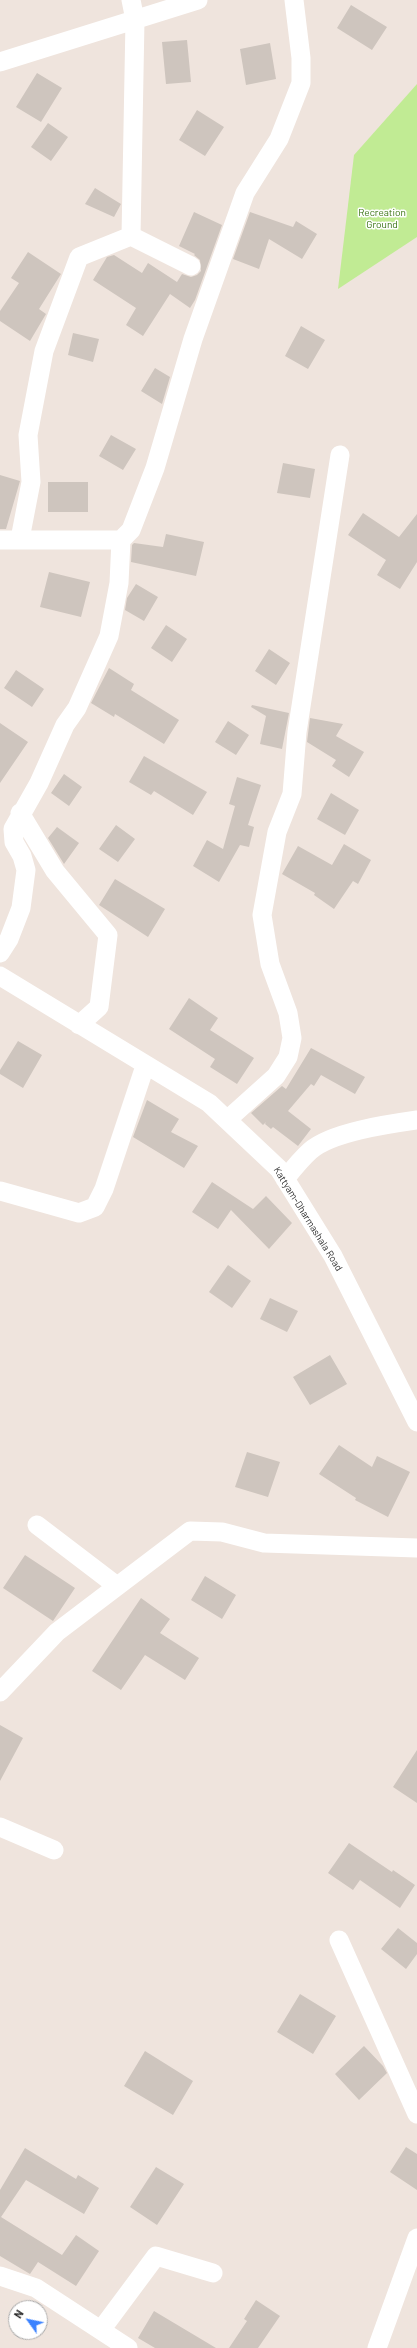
<!DOCTYPE html>
<style>
body{margin:0}
#map{position:relative;width:417px;height:2348px;overflow:hidden;background:#efe4dd;font-family:Barlow,sans-serif}
canvas{display:block}
.north{position:absolute;left:8px;top:2300px;width:40px;height:40px;box-sizing:border-box;background:#fff;border:1px solid #ababab;border-radius:50%;rotate:303deg;font-size:11px;font-weight:700;line-height:16px;text-align:center;color:#2c2c2c}
.north::after{content:'';display:block;margin:auto;width:14px;height:18px;background:#3a82ff;clip-path:polygon(50% 0,100% 100%,50% 72%,0 100%)}
</style>
<div id="map">
<canvas width="417" height="2348"></canvas>
<div class="north">N</div>
</div>
<script>
const context = document.querySelector('canvas').getContext('2d');
context.lineJoin = 'round';
function fill(path, color) { context.fillStyle = color; context.fill(path, 'evenodd'); }
function trace(path, color, width, dash) { context.strokeStyle = color; context.lineWidth = width; context.lineCap = dash ? 'butt' : 'round'; context.setLineDash(dash || []); context.stroke(path); }
function label(font, color, halo, rows, align = 'center') {
  context.font = font + ' Barlow,sans-serif'; context.lineWidth = 3; context.setLineDash([]); context.textBaseline = 'middle'; context.strokeStyle = halo; context.fillStyle = color; for (const [text, x, y, turn = 0] of rows) {
    context.save(); context.translate(x, y); context.rotate((+turn || 0) * Math.PI / 180); context.textAlign = isNaN(turn) ? turn : align; if (halo) context.strokeText(text, 0, 0); context.fillText(text, 0, 0); context.restore();
  }
}
fill(new Path2D(`
 M 417,84 L 417,237 L 338,289 L 354,155 Z`), '#c1eb94');
fill(new Path2D(`
 M 351,5 L 387,27 L 372,50 L 337,28 Z
 M 187,40 L 191,82 L 166,84 L 162,42 Z
 M 270,43 L 276,79 L 246,85 L 240,49 Z
 M 37,73 L 62,88 L 41,122 L 16,107 Z
 M 197,110 L 224,127 L 205,156 L 179,140 Z
 M 48,123 L 68,137 L 51,161 L 31,147 Z
 M 95,188 L 121,204 L 114,217 L 85,204 Z
 M 194,212 L 222,225 L 195,300 L 190,308 L 170,294 L 143,336 L 126,325 L 136,308 L 93,280 L 107,257 L 114,255 L 142,273 L 148,263 L 177,282 L 182,274 L 191,277 L 197,275 L 201,271 L 200,260 L 194,255 L 195,254 L 179,246 Z
 M 250,212 L 293,227 L 296,221 L 317,234 L 302,259 L 269,239 L 259,269 L 233,259 Z
 M 28,252 L 61,274 L 39,309 L 46,314 L 30,341 L 0,321 L 0,311 L 19,283 L 11,278 Z
 M 301,326 L 325,340 L 308,369 L 285,356 Z
 M 73,333 L 99,339 L 93,362 L 68,355 Z
 M 155,368 L 170,377 L 162,404 L 141,391 Z
 M 111,435 L 136,449 L 123,470 L 99,456 Z
 M 283,463 L 315,469 L 310,498 L 277,493 Z
 M 0,475 L 20,481 L 6,529 L 0,529 Z
 M 48,482 L 88,482 L 88,512 L 48,512 Z
 M 363,513 L 399,537 L 417,514 L 417,562 L 400,589 L 377,575 L 386,560 L 348,535 Z
 M 166,534 L 204,542 L 196,576 L 131,562 L 132,545 L 134,543 L 163,547 Z
 M 49,572 L 90,582 L 81,617 L 40,607 Z
 M 136,584 L 158,597 L 144,621 L 125,610 L 127,598 Z
 M 166,625 L 187,639 L 172,662 L 151,648 Z
 M 269,649 L 290,663 L 276,685 L 255,671 Z
 M 109,668 L 134,684 L 131,690 L 179,720 L 164,744 L 115,714 L 114,717 L 91,703 Z
 M 16,670 L 44,689 L 32,707 L 4,688 Z
 M 252,705 L 289,713 L 282,749 L 260,744 L 266,716 L 251,707 Z
 M 310,718 L 343,724 L 336,736 L 364,752 L 349,777 L 332,766 L 336,760 L 307,742 Z
 M 228,721 L 249,735 L 236,755 L 215,742 Z
 M 0,723 L 28,742 L 0,783 Z
 M 144,756 L 207,792 L 193,815 L 154,791 L 151,795 L 129,782 Z
 M 64,774 L 82,787 L 69,806 L 51,793 Z
 M 237,777 L 261,785 L 248,825 L 254,827 L 249,847 L 240,845 L 219,882 L 193,866 L 207,840 L 223,849 L 235,806 L 229,804 Z
 M 331,793 L 359,810 L 345,835 L 317,819 Z
 M 116,825 L 135,839 L 118,862 L 99,849 Z
 M 57,827 L 79,843 L 64,864 L 48,838 Z
 M 344,844 L 371,860 L 358,884 L 353,881 L 334,909 L 314,895 L 315,893 L 282,874 L 298,846 L 332,865 Z
 M 115,879 L 165,909 L 148,937 L 99,905 Z
 M 189,998 L 218,1018 L 210,1030 L 254,1058 L 237,1084 L 210,1067 L 215,1059 L 169,1029 Z
 M 18,1041 L 42,1055 L 23,1088 L 0,1074 L 0,1070 Z
 M 311,1048 L 365,1077 L 355,1094 L 321,1075 L 314,1086 L 311,1084 L 288,1111 L 311,1129 L 298,1146 L 273,1127 L 271,1129 L 265,1124 L 266,1122 L 263,1125 L 251,1113 L 282,1086 L 286,1089 Z
 M 147,1100 L 179,1119 L 171,1132 L 198,1146 L 184,1168 L 133,1137 Z
 M 212,1182 L 253,1209 L 266,1196 L 292,1223 L 269,1249 L 231,1210 L 218,1229 L 192,1212 Z
 M 228,1265 L 251,1281 L 232,1308 L 209,1292 Z
 M 270,1298 L 298,1311 L 287,1332 L 260,1319 Z
 M 330,1355 L 347,1384 L 310,1405 L 293,1377 Z
 M 339,1445 L 372,1467 L 377,1456 L 410,1472 L 388,1517 L 355,1500 L 356,1498 L 319,1474 Z
 M 247,1452 L 280,1462 L 268,1497 L 235,1487 Z
 M 25,1555 L 75,1588 L 53,1621 L 3,1588 Z
 M 205,1576 L 236,1595 L 222,1619 L 191,1600 Z
 M 141,1598 L 170,1619 L 160,1633 L 199,1658 L 185,1680 L 145,1655 L 121,1690 L 92,1671 Z
 M 0,1725 L 23,1738 L 0,1781 Z
 M 417,1750 L 417,1803 L 393,1787 Z
 M 349,1843 L 392,1872 L 393,1870 L 415,1885 L 400,1908 L 360,1880 L 353,1890 L 328,1873 Z
 M 398,1928 L 417,1943 L 417,1954 L 406,1969 L 381,1949 Z
 M 300,1994 L 336,2016 L 313,2054 L 277,2032 Z
 M 364,2046 L 383,2066 L 387,2073 L 359,2100 L 335,2074 Z
 M 145,2051 L 193,2081 L 173,2115 L 124,2086 Z
 M 406,2147 L 417,2154 L 417,2190 L 390,2172 Z
 M 25,2148 L 76,2179 L 78,2175 L 99,2188 L 84,2214 L 26,2180 L 1,2217 L 62,2255 L 76,2235 L 99,2251 L 76,2286 L 38,2262 L 30,2274 L 0,2256 L 0,2190 Z
 M 156,2167 L 184,2184 L 157,2225 L 130,2207 Z
 M 256,2300 L 280,2316 L 258,2348 L 229,2348 L 247,2321 L 244,2319 Z
 M 154,2311 L 216,2348 L 155,2348 L 138,2338 Z`), '#cec5be');
trace(new Path2D(`
 M 0,62 L 198,0
 M 131,236 L 191,266
 M 20,539 L 31,482 L 28,435 L 44,351 L 79,257 L 131,236 L 135,20 L 131,0
 M 0,540 L 121,540 L 131,530 L 155,468 L 193,339 L 245,193 L 279,139 L 301,83 L 301,58 L 294,0
 M 20,813 L 55,871 L 108,935 L 99,1007 L 79,1025
 M 0,953 L 9,939 L 21,908 L 26,870 L 22,856 L 14,842 L 13,829 L 39,783 L 65,725 L 77,708 L 109,636 L 119,583 L 121,540
 M 0,976 L 209,1103 L 279,1169 L 333,1256 L 417,1422
 M 227,1120 L 276,1076 L 288,1057 L 292,1038 L 288,1013 L 270,964 L 262,915 L 277,832 L 292,794 L 297,732 L 340,455
 M 285,1179 C 293,1169 301,1159 310,1151 C 331,1132 389,1124 417,1120
 M 0,1191 L 79,1213 L 95,1207 L 104,1189 L 145,1066
 M 37,1525 L 117,1586
 M 0,1692 L 57,1632 L 190,1531 L 222,1532 L 264,1543 L 417,1548
 M 0,1827 L 54,1850
 M 339,1940 L 417,2114
 M 0,2276 L 36,2288 L 128,2348
 M 101,2330 L 156,2256 L 213,2273
 M 377,2348 L 417,2238`), '#fff', 19);
label('10px', '#387312', '#fff', [
 ["Recreation",382,213],
 ["Ground",382,225]
]);
label('10px', '#2c2c2c', '#fff', [
 ["Kattyam-Dharmashala Road",308,1219,58]
]);
</script>
